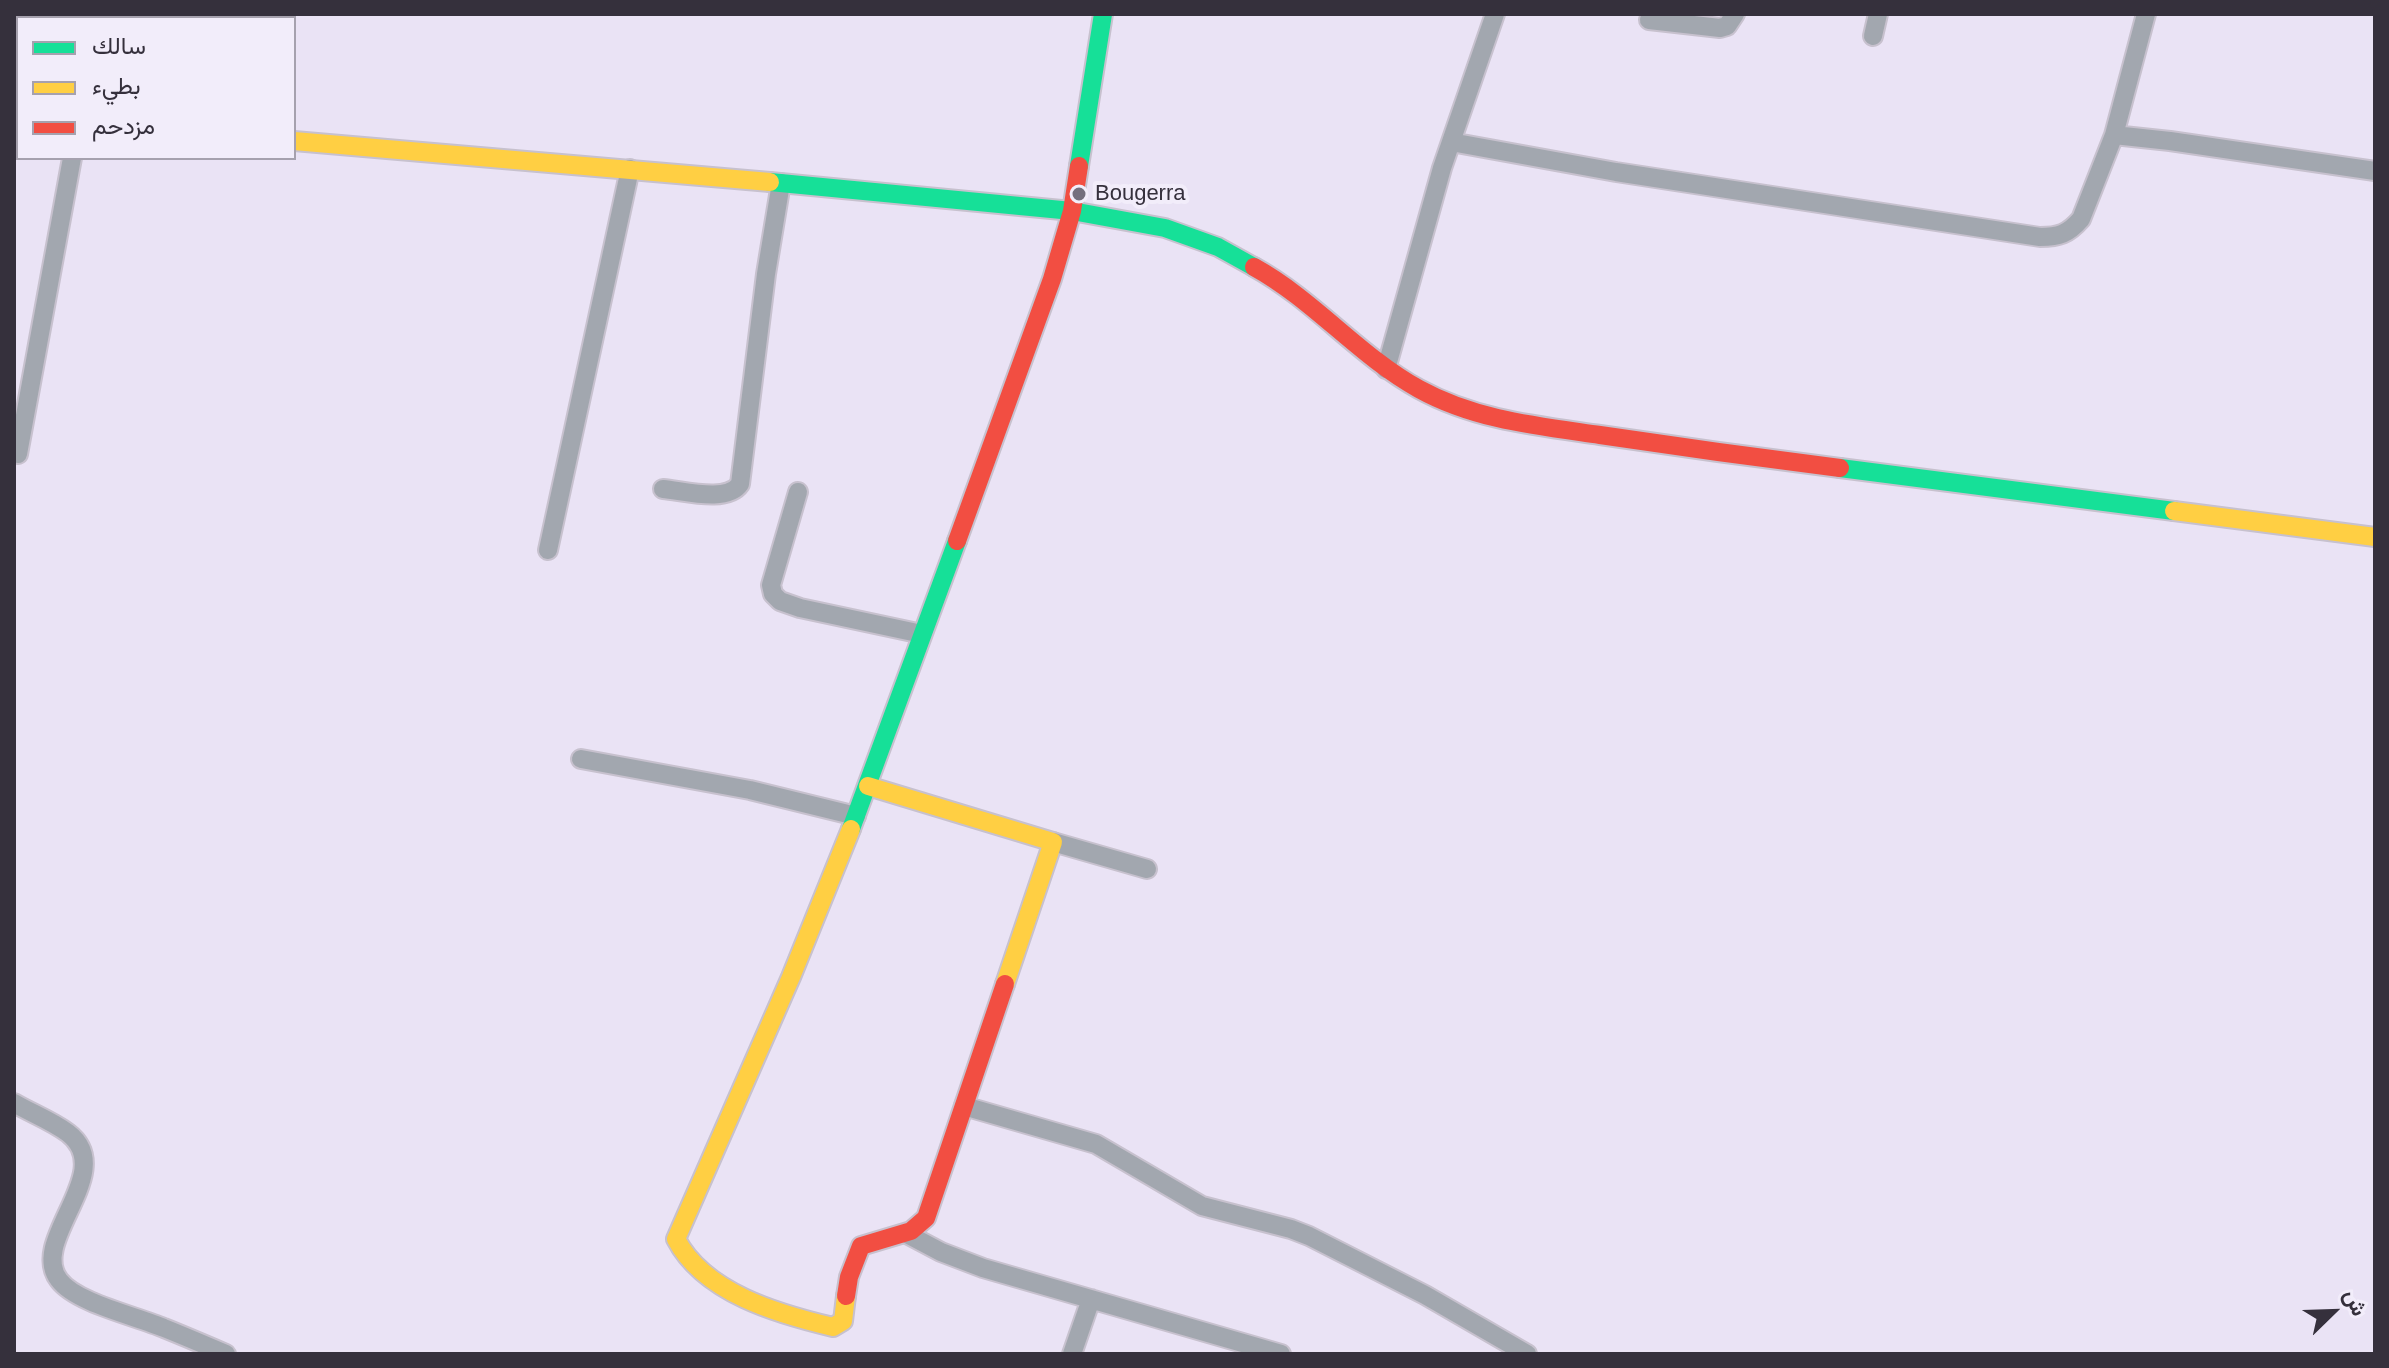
<!DOCTYPE html>
<meta charset="utf-8">
<style>
body{margin:0}
#map{position:relative;width:2389px;height:1368px;overflow:hidden;background:#eae3f5;font-family:Helvetica,Vazirmatn,sans-serif}
canvas{display:block}
.frame{position:absolute;inset:0;border:16px solid #35303c;pointer-events:none}
.legend{position:absolute;left:16px;top:16px;width:280px;height:144px;box-sizing:border-box;background:#f2edfa;border:2px solid #a6a1ae;margin:0;padding:10px 14px;list-style:none;font-size:24px;color:#35303c}
.legend li{display:flex;align-items:center;gap:16px;height:40px}
.legend b{width:40px;border:2px solid #a6a1ae}
.north{position:absolute;left:2293px;top:1272px;width:80px;height:80px;-webkit-text-stroke:6px #f2edfa;paint-order:stroke;rotate:67deg;font-size:22px;font-weight:700;line-height:32px;text-align:center;color:#35303c}
.north::after{content:'';display:block;margin:auto;width:28px;height:36px;background:#35303c;clip-path:polygon(50% 0,100% 100%,50% 72%,0 100%)}
</style>
<div id="map">
<canvas width="2389" height="1368"></canvas>
<div class="frame"></div>
<ul class="legend">
<li><b style="height:10px;background:#16e098"></b>سالك</li>
<li><b style="height:10px;background:#ffcf43"></b>بطيء</li>
<li><b style="height:10px;background:#f24e42"></b>مزدحم</li>
</ul>
<div class="north">ش</div>
</div>
<script>
const context = document.querySelector('canvas').getContext('2d');
context.lineJoin = 'round';
function trace(path, color, width, dash) { context.strokeStyle = color; context.lineWidth = width; context.lineCap = dash ? 'butt' : 'round'; context.setLineDash(dash || []); context.stroke(path); }
function label(font, color, halo, rows, align = 'center') {
  context.font = font + ' Helvetica,sans-serif'; context.lineWidth = 8; context.setLineDash([]); context.textBaseline = 'middle'; context.strokeStyle = halo; context.fillStyle = color; for (const [text, x, y, turn = 0] of rows) {
    context.save(); context.translate(x, y); context.rotate((+turn || 0) * Math.PI / 180); context.textAlign = isNaN(turn) ? turn : align; if (halo) context.strokeText(text, 0, 0); context.fillText(text, 0, 0); context.restore();
  }
}
const street = new Path2D(`
 M 1649,20 L 1720,28 L 1727,26 L 1735,14
 M 1873,36 L 1878,14
 M 2114,135 L 2146,14
 M 1451,142 L 1616,172 L 2040,237 C 2059,237 2068,234 2081,219 L 2114,135 L 2170,141 L 2375,171
 M 1386,369 L 1442,168 L 1495,14
 M 18,454 L 72,158
 M 663,489 C 685,491 727,503 740,484 L 766,274 L 781,183
 M 798,492 L 771,585 L 773,594 L 780,601 L 800,608 L 922,634
 M 548,550 L 630,169
 M 581,759 L 750,790 L 856,816
 M 1053,842 L 1147,869
 M 14,1103 C 31,1113 52,1121 68,1133 C 119,1172 28,1240 59,1280 C 76,1303 136,1316 164,1328 C 184,1336 205,1345 226,1354
 M 964,1106 L 1096,1144 L 1202,1206 L 1291,1229 L 1309,1236 L 1425,1295 L 1527,1354
 M 907,1234 L 941,1252 L 983,1268 L 1281,1354
 M 1072,1354 L 1091,1299`);
const fast = new Path2D(`
 M 1079,166 L 1103,14
 M 770,182 L 1072,211 L 1165,228 L 1218,247 L 1254,267
 M 1840,468 L 2174,511
 M 851,829 L 957,541`);
const slow = new Path2D(`
 M 294,141 L 770,182
 M 2174,511 L 2375,537
 M 868,786 L 1053,842 L 1005,984
 M 846,1296 L 843,1321 L 833,1327 C 778,1314 704,1293 676,1239 L 791,977 L 851,829`);
const jam = new Path2D(`
 M 14,118 L 18,118
 M 1254,267 C 1314,300 1359,356 1419,389 C 1475,420 1538,426 1600,435 C 1680,447 1760,458 1840,468
 M 957,541 L 1052,279 L 1072,211 L 1079,166
 M 846,1296 L 849,1277 L 861,1246 L 911,1231 L 926,1218 L 1005,984`);
trace(street, '#c7c1ce', 22);
trace(fast, '#c7c1ce', 22);
trace(slow, '#c7c1ce', 22);
trace(jam, '#c7c1ce', 22);
trace(street, '#a2a7af', 18);
trace(fast, '#16e098', 18);
trace(slow, '#ffcf43', 18);
trace(jam, '#f24e42', 18);
for (const [x, y, r, color] of [
 [1079,194,8,"#746f7d"]
]) { const dot = new Path2D(); dot.arc(x, y, r, 0, 2 * Math.PI); context.fillStyle = color; context.fill(dot); trace(dot, '#f2edfa', 3); }
label('22px', '#35303c', '#f2edfa', [
 ["Bougerra",1095,194]
], 'left');
</script>
